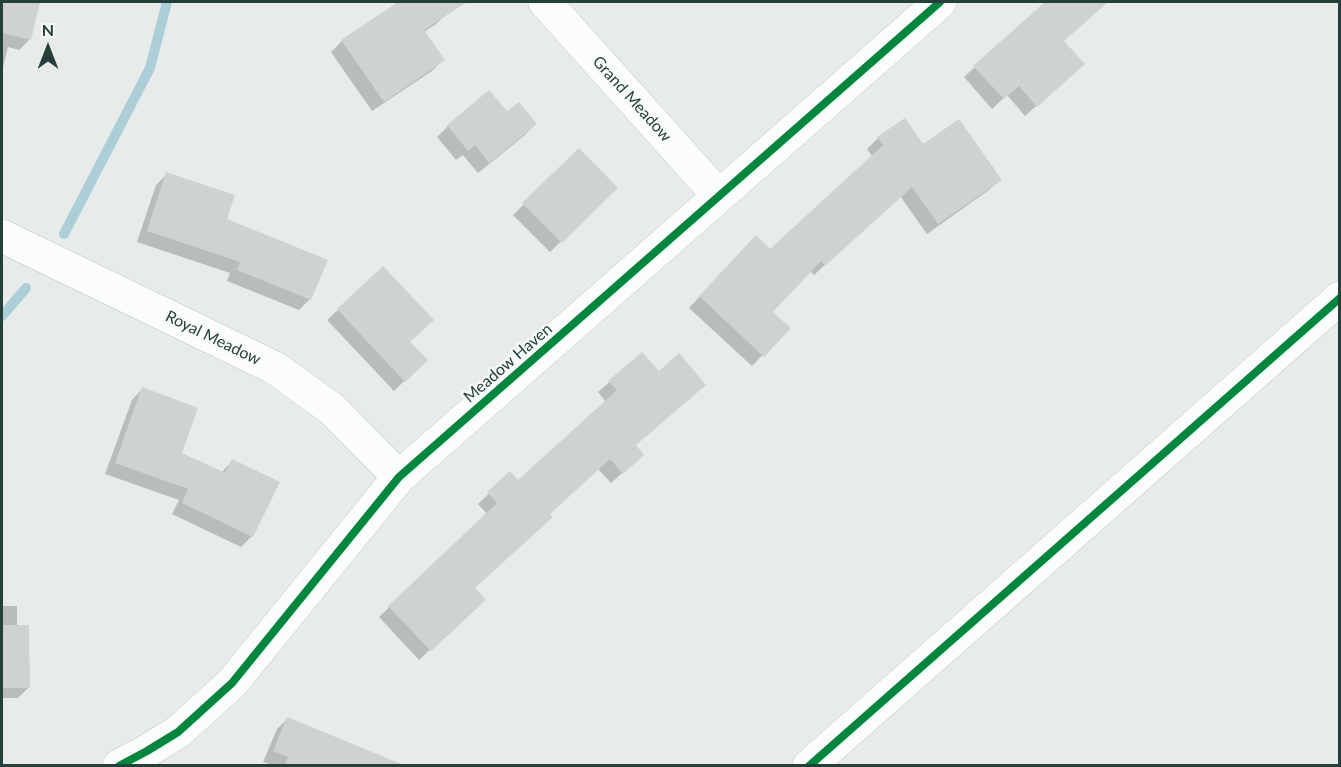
<!DOCTYPE html>
<style>
body{margin:0}
#map{position:relative;width:1341px;height:767px;overflow:hidden;background:#e7ebe9;font-family:Lato,sans-serif}
canvas{display:block}
.frame{position:absolute;inset:0;border:3px solid #253f3a;pointer-events:none}
.north{position:absolute;left:18px;top:18px;width:60px;height:60px;-webkit-text-stroke:4px #f6faf8;paint-order:stroke;rotate:0deg;font-size:16px;font-weight:700;line-height:24px;text-align:center;color:#253f3a}
.north::after{content:'';display:block;margin:auto;width:21px;height:27px;background:#253f3a;clip-path:polygon(50% 0,100% 100%,50% 72%,0 100%)}
</style>
<div id="map">
<canvas width="1341" height="767"></canvas>
<div class="frame"></div>
<div class="north">N</div>
</div>
<script>
const context = document.querySelector('canvas').getContext('2d');
context.lineJoin = 'round';
function fill(path, color) { context.fillStyle = color; context.fill(path, 'evenodd'); }
function trace(path, color, width, dash) { context.strokeStyle = color; context.lineWidth = width; context.lineCap = dash ? 'butt' : 'round'; context.setLineDash(dash || []); context.stroke(path); }
function label(font, color, halo, rows, align = 'center') {
  context.font = font + ' Lato,sans-serif'; context.lineWidth = 5; context.setLineDash([]); context.textBaseline = 'middle'; context.strokeStyle = halo; context.fillStyle = color; for (const [text, x, y, turn = 0] of rows) {
    context.save(); context.translate(x, y); context.rotate((+turn || 0) * Math.PI / 180); context.textAlign = isNaN(turn) ? turn : align; if (halo) context.strokeText(text, 0, 0); context.fillText(text, 0, 0); context.restore();
  }
}
fill(new Path2D(`
 M 2,2 L 39,2 L 30,39 L 19,50 L 8,47 L 2,72 Z
 M 401,2 L 439,2 L 447,13 L 436,24 L 424,32 L 443,60 L 432,71 L 372,111 L 331,52 L 342,41 Z
 M 1047,2 L 1107,2 L 1062,42 L 1072,74 L 1025,116 L 1007,95 L 992,109 L 964,77 Z
 M 489,92 L 507,114 L 535,124 L 525,135 L 478,173 L 463,155 L 456,160 L 437,137 L 448,126 Z
 M 904,120 L 923,146 L 1000,180 L 989,190 L 927,234 L 900,196 L 814,275 L 810,271 L 771,312 L 789,328 L 752,366 L 689,308 L 745,248 L 770,251 L 873,157 L 867,149 L 878,138 Z
 M 579,150 L 616,188 L 550,252 L 513,215 Z
 M 167,174 L 225,220 L 310,299 L 299,310 L 227,281 L 230,273 L 137,242 L 156,185 Z
 M 338,310 L 408,342 L 426,360 L 394,391 L 327,320 Z
 M 642,354 L 634,446 L 631,465 L 611,483 L 598,469 L 548,514 L 473,589 L 473,610 L 419,660 L 379,617 L 487,514 L 478,504 L 510,473 L 518,482 L 606,402 L 598,392 Z
 M 142,389 L 181,453 L 222,472 L 232,461 L 252,536 L 241,547 L 172,514 L 179,500 L 105,474 L 132,400 Z
 M 2,606 L 17,606 L 17,627 L 29,687 L 18,698 L 2,698 Z
 M 287,719 L 389,760 L 387,766 L 274,766 L 263,762 L 277,729 Z`), '#0003');
trace(new Path2D(`
 M 64,234 L 150,68 L 167,2
 M 2,316 L 26,288`), '#abced7', 10);
fill(new Path2D(`
 M 2,2 L 40,2 L 31,40 L 2,33 Z
 M 398,2 L 467,2 L 424,30 L 445,60 L 384,102 L 341,40 Z
 M 1045,2 L 1108,2 L 1064,41 L 1085,64 L 1037,107 L 1019,86 L 1004,99 L 973,66 Z
 M 489,90 L 507,111 L 519,102 L 537,124 L 489,163 L 475,145 L 468,151 L 447,125 Z
 M 905,118 L 923,144 L 959,119 L 1002,180 L 938,224 L 912,187 L 825,266 L 821,261 L 773,312 L 791,328 L 764,357 L 699,296 L 756,235 L 770,249 L 883,145 L 877,137 Z
 M 579,148 L 618,188 L 562,243 L 522,203 Z
 M 166,172 L 235,195 L 227,219 L 328,260 L 311,300 L 237,270 L 240,262 L 147,231 Z
 M 383,266 L 434,320 L 410,342 L 428,360 L 405,382 L 337,309 Z
 M 642,352 L 659,371 L 679,353 L 706,385 L 636,445 L 644,455 L 623,474 L 610,459 L 550,514 L 553,517 L 475,588 L 486,600 L 431,651 L 388,606 L 497,503 L 487,492 L 510,471 L 518,480 L 617,390 L 608,381 Z
 M 142,387 L 198,408 L 182,453 L 225,473 L 232,459 L 280,482 L 253,537 L 182,503 L 188,489 L 115,463 Z
 M 2,625 L 29,625 L 30,688 L 2,688 Z
 M 287,717 L 404,765 L 285,765 L 288,757 L 273,751 Z`), '#ced2d1');
const minor = new Path2D(`
 M 545,2 L 719,196
 M 2,236 L 275,368 L 332,409 L 399,477
 M 119,766 L 147,751 L 178,732 L 232,683 L 399,477 L 940,2
 M 809,766 L 1340,298`);
trace(minor, '#c4c8c7', 34);
trace(minor, '#fbfcfc', 33);
trace(new Path2D(`
 M 119,766 L 147,751 L 178,732 L 232,683 L 399,477 L 940,2
 M 809,766 L 1340,298`), '#00873e', 8);
label('16px', '#253f3a', '#f6faf8', [
 ["Grand Meadow",632,99,48],
 ["Royal Meadow",213,338,26],
 ["Meadow Haven",508,363,-41]
]);
</script>
